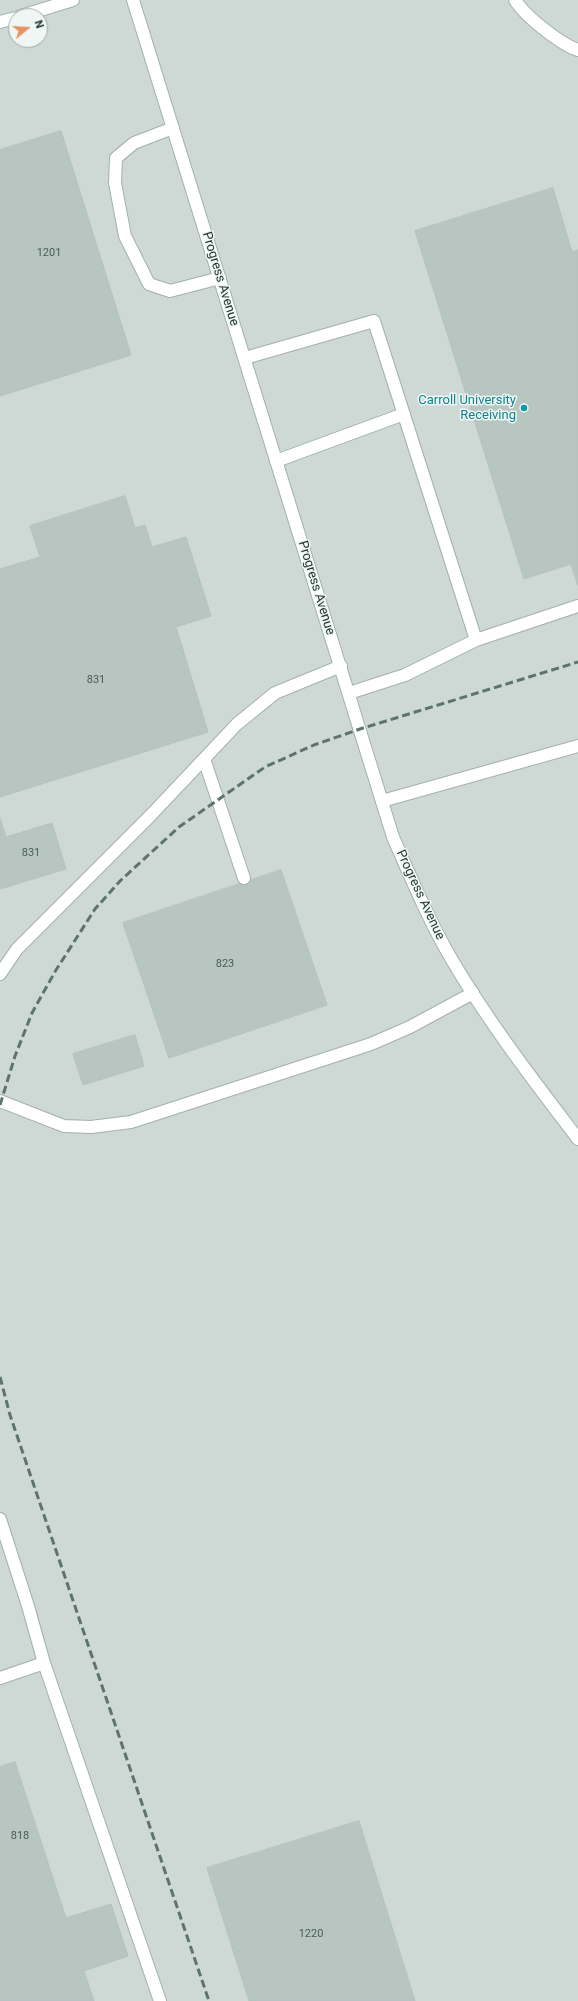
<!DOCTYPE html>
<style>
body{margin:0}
#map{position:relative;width:578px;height:2001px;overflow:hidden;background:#e0e9e6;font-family:Roboto,sans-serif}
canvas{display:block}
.north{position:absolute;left:8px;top:8px;width:40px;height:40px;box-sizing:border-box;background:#eff6f4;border:1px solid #9daaa8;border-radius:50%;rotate:72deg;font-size:11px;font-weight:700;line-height:16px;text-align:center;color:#223835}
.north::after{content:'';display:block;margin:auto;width:14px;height:18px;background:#e59362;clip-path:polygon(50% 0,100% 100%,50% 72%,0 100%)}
</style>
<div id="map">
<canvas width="578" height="2001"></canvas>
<div class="north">N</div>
</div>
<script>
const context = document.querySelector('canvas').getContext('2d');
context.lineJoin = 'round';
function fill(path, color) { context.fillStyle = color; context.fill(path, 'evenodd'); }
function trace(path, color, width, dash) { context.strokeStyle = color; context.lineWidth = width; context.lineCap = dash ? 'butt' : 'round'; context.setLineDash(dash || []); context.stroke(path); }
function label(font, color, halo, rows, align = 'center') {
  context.font = font + ' Roboto,sans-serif'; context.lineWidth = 3; context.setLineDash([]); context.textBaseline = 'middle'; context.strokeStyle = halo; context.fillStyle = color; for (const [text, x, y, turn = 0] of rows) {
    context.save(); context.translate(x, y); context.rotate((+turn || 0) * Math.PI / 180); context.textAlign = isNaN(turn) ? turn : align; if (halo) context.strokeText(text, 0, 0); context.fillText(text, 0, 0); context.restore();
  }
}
fill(new Path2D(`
 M 0,0 L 578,0 L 578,2001 L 0,2001 ZM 16,16 L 40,16 L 40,40 L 16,40 Z`), '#ced9d5');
const building = new Path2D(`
 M 61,131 L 131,355 L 0,396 L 0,150 Z
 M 553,188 L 572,252 L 578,250 L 578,586 L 571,564 L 524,579 L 415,231 Z
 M 125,496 L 135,528 L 145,525 L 152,547 L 186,537 L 211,616 L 176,627 L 208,732 L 0,797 L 0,569 L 40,557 L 30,526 Z
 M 0,818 L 6,837 L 52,823 L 66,869 L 0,889 Z
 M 281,870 L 327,1005 L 169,1058 L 123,923 Z
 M 135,1035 L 144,1066 L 83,1085 L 73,1054 Z
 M 15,1762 L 66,1918 L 111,1904 L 128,1956 L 84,1971 L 94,2001 L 0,2001 L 0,1767 Z
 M 359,1821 L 415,2001 L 249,2001 L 207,1868 Z`);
fill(building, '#b8c6c2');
trace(building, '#b3c2be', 1);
const lane = new Path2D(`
 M 515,0 C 525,16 560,44 578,50
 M 173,128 L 134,143 L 116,158 L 115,183 L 125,236 L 149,284 L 170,291 L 220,278
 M 245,358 L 374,321 L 476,640
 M 276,461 L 404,414
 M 349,693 L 405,675 L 476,640 L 578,606
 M 204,759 L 244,878
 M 382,801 L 578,746
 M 0,974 L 17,949 L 150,816 L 237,724 L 275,693 L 341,666
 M 0,1101 L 64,1126 L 91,1127 L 131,1122 L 371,1044 L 410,1027 L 473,993
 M 0,1519 L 28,1606 L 44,1663
 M 0,1678 L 44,1663 L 160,2001`);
const street = new Path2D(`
 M 133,0 L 393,837 C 411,878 429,921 452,960 C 489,1023 534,1081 578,1139`);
const secondary = new Path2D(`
 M 21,16 L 73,0
 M 0,22 L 16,18`);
trace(lane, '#a3b0ad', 14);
trace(street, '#a3b0ad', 14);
trace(secondary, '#a0b4af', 14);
trace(lane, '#fff', 12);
trace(street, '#fff', 12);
trace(secondary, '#fff', 12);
trace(new Path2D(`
 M 0,1105 L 15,1056 L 32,1013 L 56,970 L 95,909 L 120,881 L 179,827 L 265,767 L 314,745 L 360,729 L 578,662
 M 0,1377 L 10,1415 L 209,2001`), '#5c7370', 3, [8, 4]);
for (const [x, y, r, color] of [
 [524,408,4,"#0f9aa8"]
]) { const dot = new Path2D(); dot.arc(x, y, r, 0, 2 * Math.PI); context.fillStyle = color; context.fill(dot); trace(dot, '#eff6f4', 1.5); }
label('11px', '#485c58', null, [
 ["1201",49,253],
 ["831",96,680],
 ["831",31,853],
 ["823",225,964],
 ["818",20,1836],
 ["1220",311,1934]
]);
label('13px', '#223835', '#eff6f4', [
 ["Progress Avenue",220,279,73],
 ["Progress Avenue",316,588,73],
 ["Progress Avenue",420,895,65]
]);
label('13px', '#0d838f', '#eff6f4', [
 ["Carroll University",516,401],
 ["Receiving",516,416]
], 'right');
</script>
